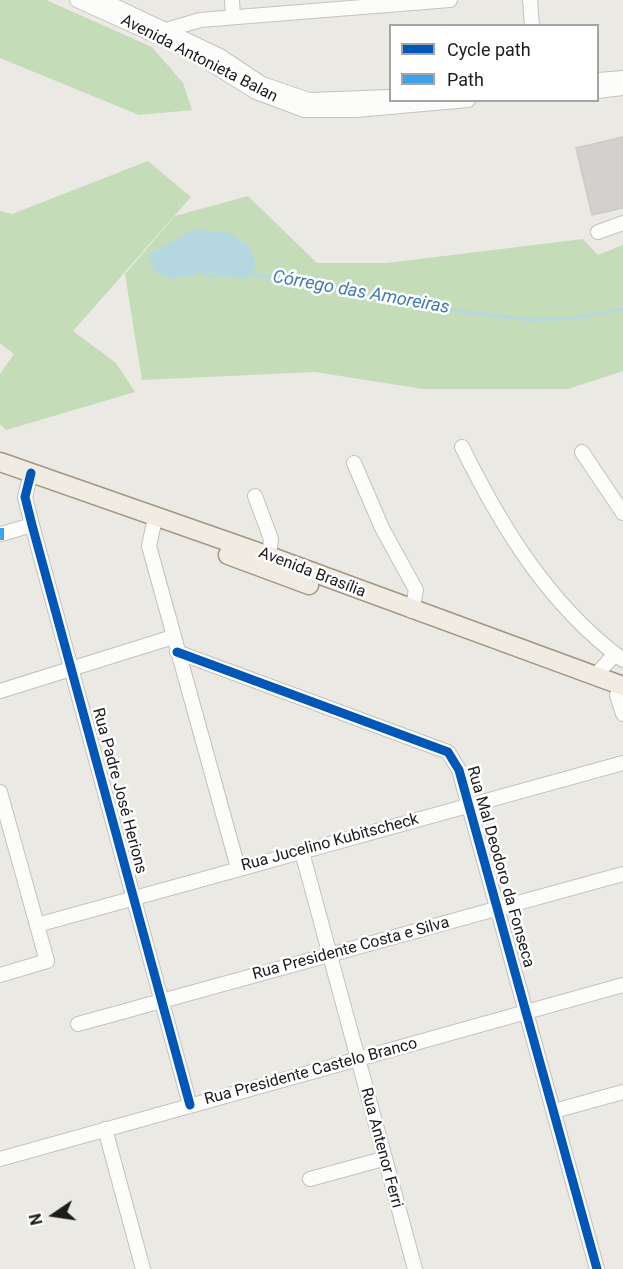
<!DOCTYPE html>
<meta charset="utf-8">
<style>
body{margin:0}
#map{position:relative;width:623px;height:1269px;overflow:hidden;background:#ebe9e4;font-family:Roboto,sans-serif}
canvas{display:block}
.legend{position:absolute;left:389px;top:24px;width:210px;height:78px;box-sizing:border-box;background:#fff;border:2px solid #a4a4a4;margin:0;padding:8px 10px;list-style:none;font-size:18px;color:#1c1c1c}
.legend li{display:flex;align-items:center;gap:12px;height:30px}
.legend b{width:30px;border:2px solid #a4a4a4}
.north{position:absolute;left:24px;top:1185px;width:60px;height:60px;-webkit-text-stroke:4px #fff;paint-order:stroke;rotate:257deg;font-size:16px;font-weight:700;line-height:24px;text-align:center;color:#1c1c1c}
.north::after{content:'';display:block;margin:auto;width:21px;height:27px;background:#1c1c1c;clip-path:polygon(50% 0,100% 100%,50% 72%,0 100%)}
</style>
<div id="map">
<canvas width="623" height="1269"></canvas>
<ul class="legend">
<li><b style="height:8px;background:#0057b8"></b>Cycle path</li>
<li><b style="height:8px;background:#3da2ea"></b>Path</li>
</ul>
<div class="north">N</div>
</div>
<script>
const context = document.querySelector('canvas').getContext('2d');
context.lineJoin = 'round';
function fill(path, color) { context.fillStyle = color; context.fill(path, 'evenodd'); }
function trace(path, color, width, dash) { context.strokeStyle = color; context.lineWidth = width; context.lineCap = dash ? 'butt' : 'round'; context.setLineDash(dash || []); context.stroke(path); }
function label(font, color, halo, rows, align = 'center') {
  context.font = font + ' Roboto,sans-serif'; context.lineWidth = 5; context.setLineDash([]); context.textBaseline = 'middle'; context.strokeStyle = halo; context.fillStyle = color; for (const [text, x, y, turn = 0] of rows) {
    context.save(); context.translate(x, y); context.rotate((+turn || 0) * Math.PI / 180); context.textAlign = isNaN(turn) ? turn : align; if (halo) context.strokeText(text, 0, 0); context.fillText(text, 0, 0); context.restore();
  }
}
fill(new Path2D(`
 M 0,0 L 46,0 L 152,47 L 183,83 L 192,110 L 139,115 L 0,58 Z
 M 148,161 L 191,197 L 73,331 L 116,363 L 135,392 L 6,430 L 0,424 L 0,374 L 14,354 L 0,343 L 0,211 L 12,214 Z
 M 248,196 L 317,263 L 387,263 L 583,239 L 598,255 L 623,245 L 623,371 L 568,389 L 423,389 L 315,372 L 142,380 L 125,274 L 175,216 Z`), '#c4dcb7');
fill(new Path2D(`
 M 195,229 L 229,233 L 250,246 L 256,267 L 245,279 L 225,277 L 212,272 L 171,279 L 155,272 L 148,255 Z`), '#b5d8e0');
trace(new Path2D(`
 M 246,274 L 294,280 L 390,302 L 531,320 L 575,318 L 623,309
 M 205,276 L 224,275`), '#b5d8e0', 3);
const building = new Path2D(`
 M 623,137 L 623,208 L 592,215 L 576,148 Z`);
fill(building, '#d3d1cd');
trace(building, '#cecac5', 1.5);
const minor = new Path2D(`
 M 77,0 L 190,51 L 256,92 L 304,110 L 356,110 L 468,100
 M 102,0 L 220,56 L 262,84 L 309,100 L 390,97
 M 232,0 L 233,17
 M 530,0 L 532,26
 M 163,31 L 200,20 L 450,0
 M 598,80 L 623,78
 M 598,91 L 623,88
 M 598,232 L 623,223
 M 462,447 C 502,528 549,605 623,660
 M 582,452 L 623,513
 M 354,463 L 382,528 L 416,590 L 412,611
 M 31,473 L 25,497 L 32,525 L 190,1105
 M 255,496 L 271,539 L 269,556
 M 155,518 L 149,546 L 238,868
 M 1,534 L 32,525
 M 177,652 L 448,752 L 459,770 L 597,1269
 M 595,676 L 615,654
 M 0,691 L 173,637
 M 617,695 L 623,714
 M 0,792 L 47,961 L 0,975
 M 302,852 L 415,1269
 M 37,925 L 623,763
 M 78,1024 L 623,874
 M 554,1111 L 623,1092
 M 105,1129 L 143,1269
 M 0,1159 L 623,985
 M 310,1179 L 383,1159`);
const major = new Path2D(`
 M 0,462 L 269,556 L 623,686
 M 228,555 L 309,585`);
trace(minor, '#c3c2c0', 16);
trace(major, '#a19681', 21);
trace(minor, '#fcfcfb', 14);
trace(major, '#f0ebe3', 18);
trace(new Path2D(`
 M 0,528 L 0,540`), '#3da2ea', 8, [15, 8]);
trace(new Path2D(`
 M 31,473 L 25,497 L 32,525 L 190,1105
 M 177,652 L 448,752 L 459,770 L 597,1269`), '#0057b8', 9);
label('16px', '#1c1c1c', '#fff', [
 ["Avenida Antonieta Balan",199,59,27],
 ["Avenida Brasília",312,573,21],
 ["Rua Padre José Herions",119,791,75],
 ["Rua Jucelino Kubitscheck",330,843,-15],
 ["Rua Mal Deodoro da Fonseca",500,867,74],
 ["Rua Presidente Costa e Silva",351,949,-15],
 ["Rua Presidente Castelo Branco",311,1072,-15],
 ["Rua Antenor Ferri",381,1148,75]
]);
label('italic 18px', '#437ab1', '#fff', [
 ["Córrego das Amoreiras",361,293,10]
]);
</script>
